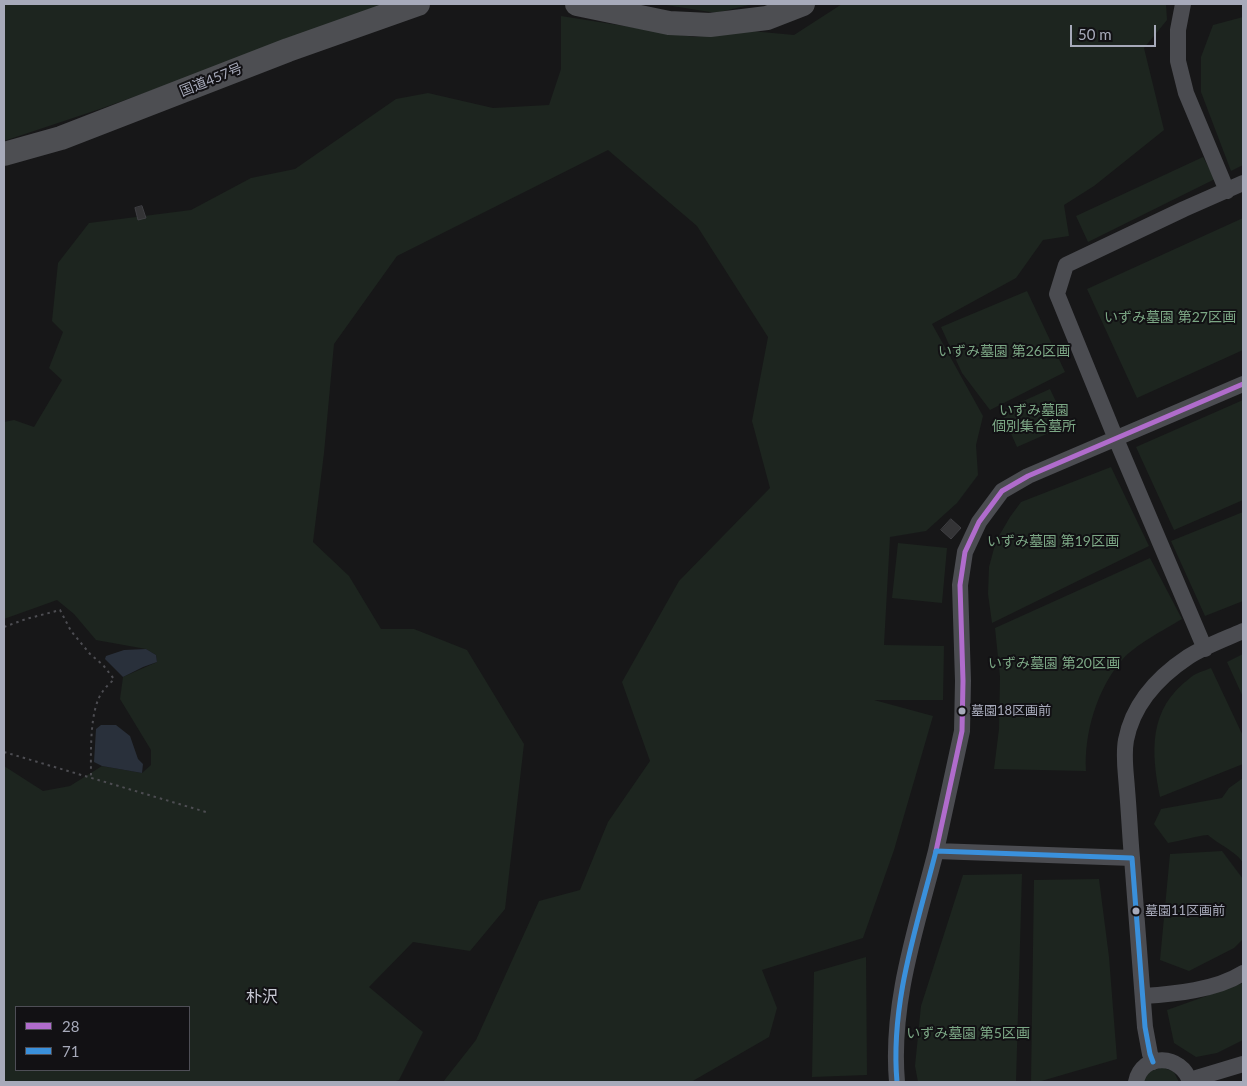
<!DOCTYPE html>
<meta charset="utf-8">
<style>
body{margin:0}
#map{position:relative;width:1247px;height:1086px;overflow:hidden;background:#171718;font-family:Lato,sans-serif}
canvas{display:block}
.frame{position:absolute;inset:0;border:5px solid #a7aaba;pointer-events:none}
.legend{position:absolute;left:15px;top:1006px;width:175px;height:65px;box-sizing:border-box;background:#121114;border:1px solid #4e4e56;margin:0;padding:6px 9px;list-style:none;font-size:15px;color:#a7aaba}
.legend li{display:flex;align-items:center;gap:10px;height:25px}
.legend b{width:25px;border:1px solid #4e4e56}
.scale{position:absolute;left:1070px;top:25px;width:86px;height:22px;box-sizing:border-box;border:2px solid #a7aaba;border-top:0;padding-left:6px;font-size:15px;line-height:18px;white-space:nowrap;color:#a7aaba;-webkit-text-stroke:4px #121114;paint-order:stroke}
</style>
<div id="map">
<canvas width="1247" height="1086"></canvas>
<div class="frame"></div>
<ul class="legend">
<li><b style="height:6px;background:#b06ccc"></b>28</li>
<li><b style="height:6px;background:#3a90db"></b>71</li>
</ul>
<div class="scale">50 m</div>
</div>
<script>
const context = document.querySelector('canvas').getContext('2d');
context.lineJoin = 'round';
function fill(path, color) { context.fillStyle = color; context.fill(path, 'evenodd'); }
function trace(path, color, width, dash) { context.strokeStyle = color; context.lineWidth = width; context.lineCap = dash ? 'butt' : 'round'; context.setLineDash(dash || []); context.stroke(path); }
function label(font, color, halo, rows, align = 'center') {
  context.font = font + ' Lato,"Noto Sans JP",sans-serif'; context.lineWidth = 4; context.setLineDash([]); context.textBaseline = 'middle'; context.strokeStyle = halo; context.fillStyle = color; for (const [text, x, y, turn = 0] of rows) {
    context.save(); context.translate(x, y); context.rotate((+turn || 0) * Math.PI / 180); context.textAlign = isNaN(turn) ? turn : align; if (halo) context.strokeText(text, 0, 0); context.fillText(text, 0, 0); context.restore();
  }
}
fill(new Path2D(`
 M 4,4 L 393,4 L 100,109 L 4,141 Z
 M 660,4 L 753,4 L 716,13 Z
 M 842,4 L 1166,4 L 1167,20 L 1144,48 L 1164,130 L 1094,186 L 1064,205 L 1069,236 L 1043,240 L 1016,278 L 932,324 L 983,416 L 976,445 L 978,475 L 957,503 L 926,531 L 890,537 L 884,645 L 944,646 L 943,700 L 874,700 L 933,716 L 894,850 L 863,938 L 762,970 L 777,1008 L 769,1037 L 691,1082 L 443,1082 L 476,1040 L 539,901 L 580,890 L 608,822 L 650,761 L 622,682 L 679,581 L 770,488 L 752,421 L 768,337 L 697,226 L 608,150 L 397,256 L 334,344 L 324,453 L 313,542 L 349,576 L 381,629 L 414,629 L 467,650 L 524,744 L 505,909 L 470,951 L 413,942 L 369,987 L 423,1032 L 399,1080 L 393,1082 L 4,1082 L 4,766 L 43,791 L 70,786 L 102,766 L 142,773 L 151,765 L 151,750 L 120,699 L 123,677 L 157,662 L 156,655 L 146,649 L 96,640 L 74,614 L 57,600 L 4,619 L 4,422 L 14,420 L 34,427 L 62,380 L 49,368 L 63,332 L 52,321 L 58,263 L 89,223 L 191,210 L 251,178 L 295,169 L 396,99 L 428,93 L 493,108 L 549,105 L 561,69 L 561,16 L 694,37 L 751,31 L 794,35 ZM 16,1007 L 189,1007 L 189,1070 L 16,1070 Z
 M 1243,17 L 1243,165 L 1231,171 L 1201,92 L 1201,57 L 1213,25 Z
 M 1203,157 L 1215,179 L 1088,242 L 1076,216 Z
 M 1243,218 L 1243,350 L 1137,398 L 1087,289 Z
 M 1027,291 L 1065,372 L 990,410 L 962,373 L 941,327 Z
 M 1050,389 L 1067,425 L 1017,447 L 1001,411 Z
 M 1243,400 L 1243,500 L 1174,530 L 1136,447 Z
 M 1111,467 L 1149,546 L 992,623 L 988,594 L 989,567 L 996,541 L 1010,517 L 1021,502 Z
 M 1243,512 L 1243,601 L 1205,616 L 1171,541 Z
 M 898,543 L 947,548 L 942,603 L 892,598 Z
 M 1150,558 L 1182,619 C 1164,630 1136,644 1122,660 C 1097,689 1084,733 1086,771 L 994,769 L 999,729 L 1000,677 L 995,628 Z
 M 1243,654 L 1243,697 L 1227,662 Z
 M 1211,668 L 1243,736 L 1243,764 L 1160,797 C 1151,752 1148,709 1190,678 C 1195,673 1204,671 1211,668 Z
 M 1243,778 L 1243,863 C 1237,852 1218,844 1208,835 C 1194,836 1182,841 1168,843 L 1154,824 L 1161,809 L 1222,798 L 1229,788 Z
 M 1222,851 L 1243,879 L 1243,939 L 1234,948 L 1189,971 L 1160,960 L 1170,854 Z
 M 1022,874 L 1016,1082 L 918,1082 L 915,1066 L 921,1006 L 963,875 Z
 M 1099,879 L 1109,957 L 1117,1059 L 1038,1082 L 1031,1082 L 1034,880 Z
 M 866,957 L 867,1075 L 812,1077 L 814,972 Z
 M 1243,983 L 1243,1040 L 1217,1053 L 1196,1057 L 1174,1043 L 1167,1010 Z
 M 1162,1067 L 1174,1072 L 1179,1082 L 1142,1082 L 1146,1073 Z`), '#1d251f');
fill(new Path2D(`
 M 146,649 L 156,655 L 157,662 L 143,667 L 123,677 L 105,659 L 106,656 L 124,650 Z
 M 101,725 L 116,725 L 130,736 L 138,759 L 143,764 L 142,773 L 102,766 L 94,762 L 96,729 Z`), '#29303b');
const building = new Path2D(`
 M 142,206 L 146,218 L 138,220 L 135,208 Z
 M 951,519 L 961,528 L 951,539 L 941,530 Z`);
fill(building, '#343436');
trace(building, '#404044', 1);
trace(new Path2D(`
 M 4,627 L 26,619 L 60,610 L 71,631 L 90,654 L 103,665 L 114,679 C 111,683 106,686 103,691 C 89,709 91,754 91,777
 M 4,752 L 206,812`), '#4d4d52', 2, [2.5, 4]);
trace(new Path2D(`
 M 1183,4 L 1178,30 L 1178,61 L 1186,93 L 1227,191
 M 1205,649 L 1116,439 L 1057,294 L 1066,265 L 1184,209 L 1243,183
 M 936,851 L 962,731 L 963,681 L 960,585 L 965,552 L 979,522 L 1002,491 L 1028,476 L 1243,384
 M 1132,858 C 1130,835 1129,812 1127,789 C 1126,773 1123,756 1126,740 C 1133,704 1158,677 1188,657 C 1205,646 1225,639 1243,631
 M 1143,996 C 1175,994 1216,990 1243,973
 M 1190,1080 L 1243,1064
 M 897,1082 C 890,1003 917,926 936,851 L 1132,858 L 1145,1027 L 1150,1054 L 1153,1062
 M 1136,1082 C 1142,1052 1182,1054 1190,1082`), '#4b4c51', 16);
trace(new Path2D(`
 M 577,4 L 669,23 L 710,25 L 767,18 L 803,4
 M 4,154 L 61,138 L 288,50 L 418,4`), '#4d4e52', 24);
trace(new Path2D(`
 M 936,851 L 962,731 L 963,681 L 960,585 L 965,552 L 979,522 L 1002,491 L 1028,476 L 1243,384`), '#b06ccc', 5);
trace(new Path2D(`
 M 897,1082 C 890,1003 917,926 936,851 L 1132,858 L 1145,1027 L 1150,1054 L 1153,1062`), '#3a90db', 5);
for (const [x, y, r, color] of [
 [962,711,4.5,"#a7aaba"],
 [1136,911,4.5,"#a7aaba"]
]) { const dot = new Path2D(); dot.arc(x, y, r, 0, 2 * Math.PI); context.fillStyle = color; context.fill(dot); trace(dot, '#121114', 2); }
label('13px', '#a7aaba', '#121114', [
 ["墓園18区画前",971,711],
 ["墓園11区画前",1145,911]
], 'left');
label('14px', '#a7aaba', '#121114', [
 ["国道457号",211,80,-22]
]);
label('14px', '#7ca785', '#121114', [
 ["いずみ墓園 第27区画",1170,317],
 ["いずみ墓園 第26区画",1004,351],
 ["いずみ墓園",1034,410],
 ["個別集合墓所",1034,426],
 ["いずみ墓園 第19区画",1053,541],
 ["いずみ墓園 第20区画",1054,663],
 ["いずみ墓園 第5区画",968,1033]
]);
label('16px', '#c9cad5', '#121114', [
 ["朴沢",262,997]
]);
</script>
